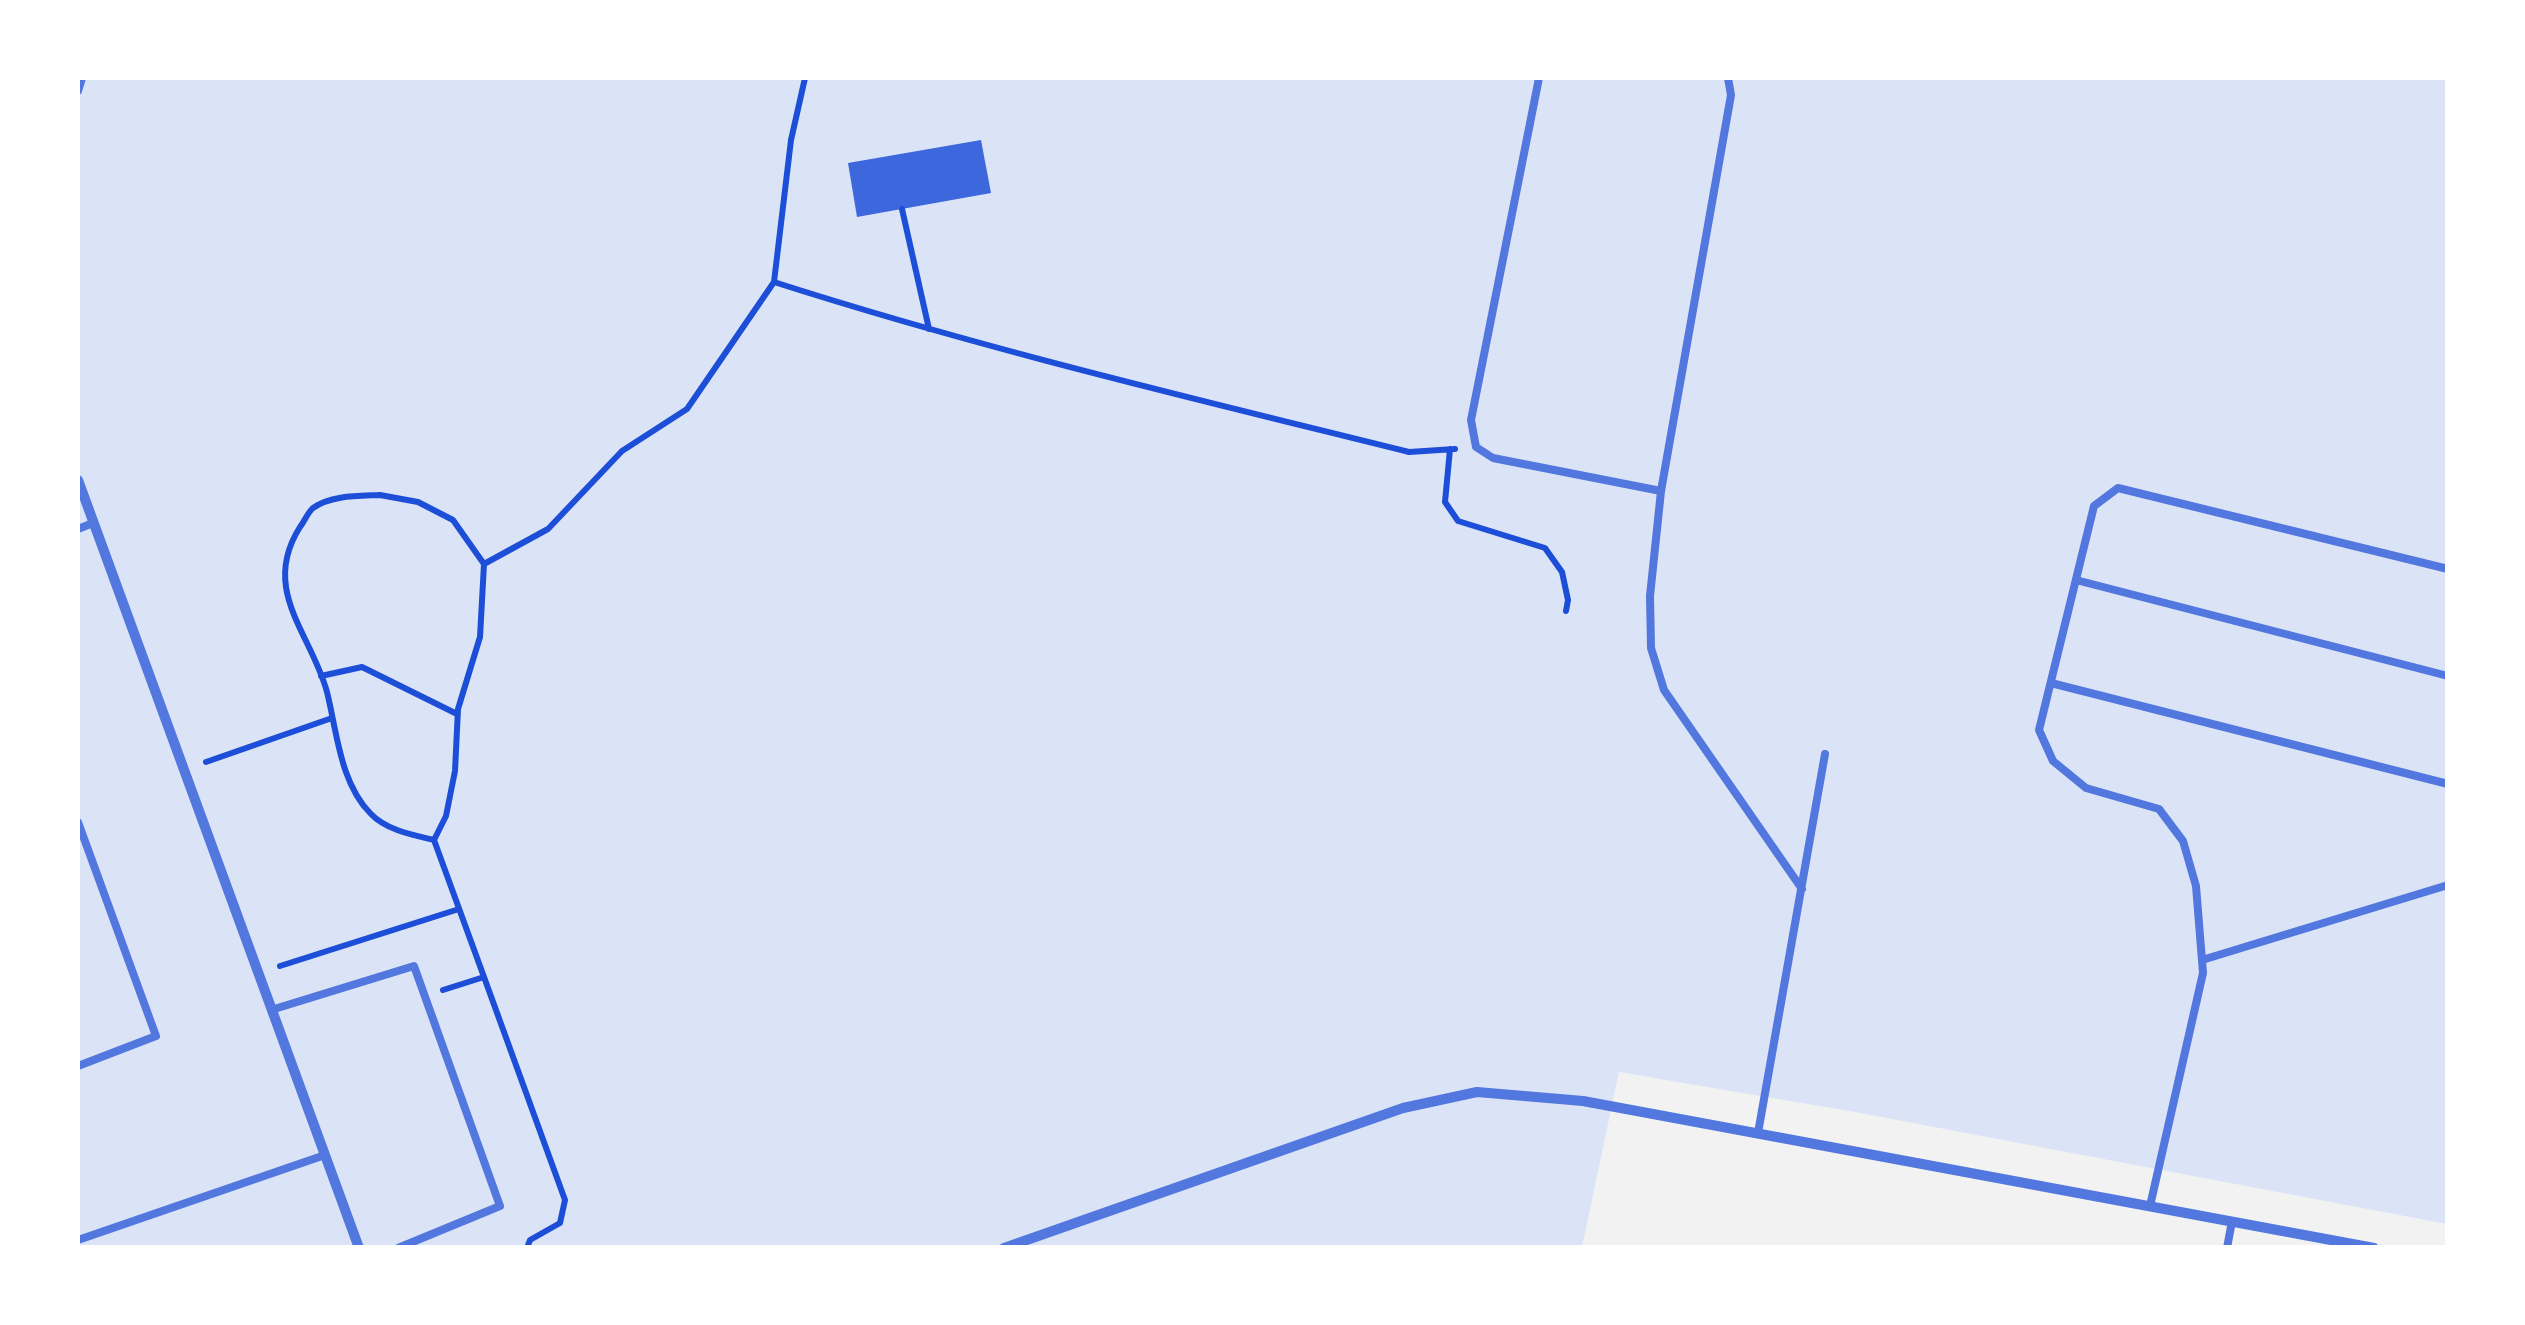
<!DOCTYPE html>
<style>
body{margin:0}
#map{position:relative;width:2525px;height:1325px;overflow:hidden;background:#f2f2f2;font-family:Barlow,sans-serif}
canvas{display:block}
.frame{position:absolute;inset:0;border:80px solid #fff;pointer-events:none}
</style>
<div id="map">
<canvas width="2525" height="1325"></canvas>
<div class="frame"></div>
</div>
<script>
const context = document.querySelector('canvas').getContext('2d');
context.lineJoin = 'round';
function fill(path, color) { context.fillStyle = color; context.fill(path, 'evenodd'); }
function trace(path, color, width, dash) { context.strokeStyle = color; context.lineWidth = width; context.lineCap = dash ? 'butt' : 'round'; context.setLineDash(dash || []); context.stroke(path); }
fill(new Path2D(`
 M 78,78 L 2447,78 L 2447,1224 L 1855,1112 L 1619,1072 L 1582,1247 L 78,1247 Z`), '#dbe4f7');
fill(new Path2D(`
 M 981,140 L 991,193 L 857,217 L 848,163 Z`), '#3d67dc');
trace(new Path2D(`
 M 902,209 L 929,329
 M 774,282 L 791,140 L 805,78
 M 1450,449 L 1445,502 L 1458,521 L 1545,548 L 1562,572 L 1568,600 L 1566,611
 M 380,495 L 418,502 L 453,520 L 484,564 L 480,637 L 458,709 L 455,771 L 446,816 L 434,840 C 413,835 386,830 371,814 C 340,783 337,732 327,692 C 311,633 260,590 300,527 C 304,522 308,512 313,508 C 331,495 359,496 380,495 Z
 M 484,564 L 548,529 L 622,451 L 687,409 L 774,282 C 983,349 1196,399 1409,452 L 1455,449
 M 321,676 L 362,667 L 457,714
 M 206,762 L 332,718
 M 434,840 L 484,977 L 443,990
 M 280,966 L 459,909
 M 484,977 L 565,1200 L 560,1223 L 530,1240 L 527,1248`), '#1d4ed8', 6);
trace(new Path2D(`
 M 1539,78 L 1471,420 L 1476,447 L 1493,458 L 1661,491
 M 1728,78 L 1731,95 L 1661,491 L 1650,596 L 1651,648 L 1664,690 L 1802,889
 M 78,91 L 82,78
 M 78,529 L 93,523
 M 2076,580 L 2448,676
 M 2051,683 L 2448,784
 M 78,822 L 156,1036 L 78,1066
 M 2202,960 L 2448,885
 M 271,1010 L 414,966 L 500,1206 L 398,1248
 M 1758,1133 L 1825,754
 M 2150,1206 L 2203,973 L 2196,886 L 2183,841 L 2159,809 L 2086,788 L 2053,761 L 2039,730 L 2094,506 L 2118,488 L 2448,569
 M 78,1240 L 325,1155
 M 2227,1248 L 2232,1221`), '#5277de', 8);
trace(new Path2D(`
 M 78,480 L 359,1248
 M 1004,1248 L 1403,1108 L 1477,1092 L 1583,1101 L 2374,1248`), '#5277de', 10);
</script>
